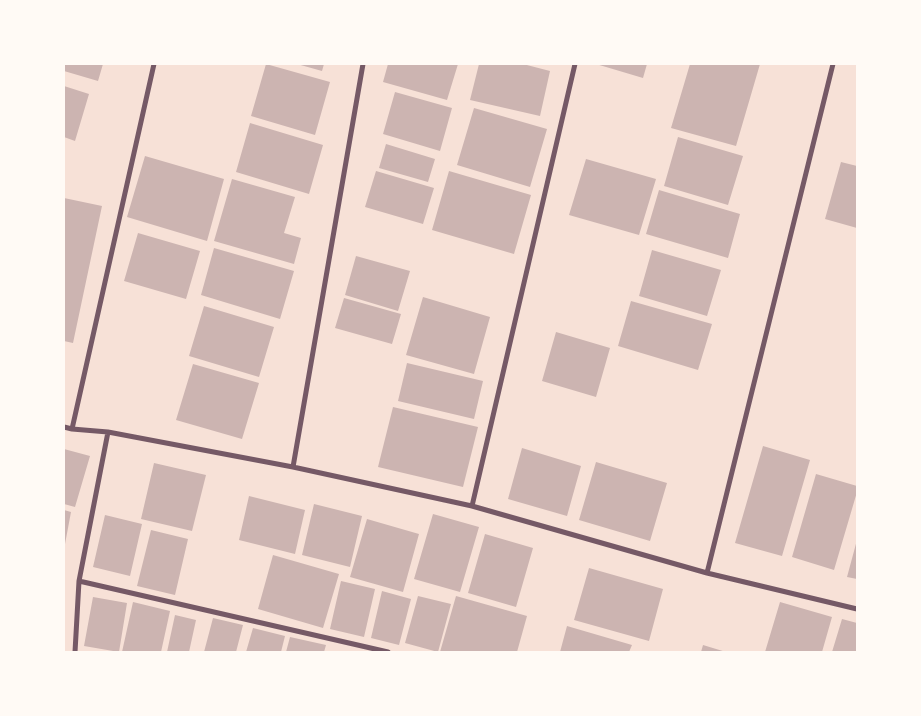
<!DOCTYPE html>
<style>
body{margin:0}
#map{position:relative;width:921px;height:716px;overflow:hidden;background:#f7e1d7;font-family:Commissioner,sans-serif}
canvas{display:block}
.frame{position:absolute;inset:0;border:65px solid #fffaf5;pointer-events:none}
</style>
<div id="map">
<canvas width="921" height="716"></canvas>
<div class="frame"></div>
</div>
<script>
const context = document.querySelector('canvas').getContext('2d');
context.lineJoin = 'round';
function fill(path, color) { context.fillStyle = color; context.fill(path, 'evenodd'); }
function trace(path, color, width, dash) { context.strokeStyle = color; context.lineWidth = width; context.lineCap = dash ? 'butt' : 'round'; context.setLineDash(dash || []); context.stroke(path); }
fill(new Path2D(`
 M 64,64 L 103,64 L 98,81 L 64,71 Z
 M 266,64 L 330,82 L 315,135 L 251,116 Z
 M 297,64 L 324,64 L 322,71 Z
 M 388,64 L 458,64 L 447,100 L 383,82 Z
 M 479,64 L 523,64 L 550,71 L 540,116 L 470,100 Z
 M 596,64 L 647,64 L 643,78 Z
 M 690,64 L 760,64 L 736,146 L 671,128 Z
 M 64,86 L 89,94 L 75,141 L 64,137 Z
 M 395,92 L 452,108 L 440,151 L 383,134 Z
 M 474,108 L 547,129 L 530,187 L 457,165 Z
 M 250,123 L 323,145 L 309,194 L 236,172 Z
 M 678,137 L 743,156 L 728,205 L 664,186 Z
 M 386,144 L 435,159 L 428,182 L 379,168 Z
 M 145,156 L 224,179 L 207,241 L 127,217 Z
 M 586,159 L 656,179 L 639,235 L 569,215 Z
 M 841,162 L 857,166 L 857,228 L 825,219 Z
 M 376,171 L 434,188 L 423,224 L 365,207 Z
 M 449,171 L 531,195 L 514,254 L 432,230 Z
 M 232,179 L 295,197 L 284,233 L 301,238 L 294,264 L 214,241 Z
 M 659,190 L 740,214 L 728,258 L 646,234 Z
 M 64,198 L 102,206 L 73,343 L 64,341 Z
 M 138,233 L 200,251 L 186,299 L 124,281 Z
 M 214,248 L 294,271 L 280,319 L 201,295 Z
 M 652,250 L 721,270 L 707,316 L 639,296 Z
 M 356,256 L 410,271 L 398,311 L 345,295 Z
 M 423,297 L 490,317 L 474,374 L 406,355 Z
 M 344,298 L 401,314 L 392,344 L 335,328 Z
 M 631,301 L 712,324 L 698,370 L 618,346 Z
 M 204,306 L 274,327 L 259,377 L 189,356 Z
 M 556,332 L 610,348 L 596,397 L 542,381 Z
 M 407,363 L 483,381 L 474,419 L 398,401 Z
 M 193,364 L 259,383 L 242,439 L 176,420 Z
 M 393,407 L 478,427 L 463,487 L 378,467 Z
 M 763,446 L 810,460 L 782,556 L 735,543 Z
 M 522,448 L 581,466 L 567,516 L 508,499 Z
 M 64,449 L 90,456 L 75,507 L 64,504 Z
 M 596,462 L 667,483 L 650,541 L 579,520 Z
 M 154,463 L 206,475 L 192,531 L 141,519 Z
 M 816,474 L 857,486 L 857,492 L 834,570 L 792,557 Z
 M 249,496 L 305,510 L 295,554 L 239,540 Z
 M 314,504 L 362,516 L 350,567 L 302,555 Z
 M 64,510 L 71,512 L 65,544 L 64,544 Z
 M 433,514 L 479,527 L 460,592 L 414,579 Z
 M 105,515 L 142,524 L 130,576 L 93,567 Z
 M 367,519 L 419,534 L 403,592 L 350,577 Z
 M 151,530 L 188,539 L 175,595 L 137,586 Z
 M 485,534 L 533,548 L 516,607 L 468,593 Z
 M 857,540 L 857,579 L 847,577 Z
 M 273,555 L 339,574 L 323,628 L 258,609 Z
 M 589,568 L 663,589 L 649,641 L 574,620 Z
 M 341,581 L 375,589 L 364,637 L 330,629 Z
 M 382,591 L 411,599 L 399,645 L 371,638 Z
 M 418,596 L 451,604 L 438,652 L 405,643 Z
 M 456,596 L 527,616 L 517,652 L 440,652 Z
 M 93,597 L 127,603 L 119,652 L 84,646 Z
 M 133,602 L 170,611 L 161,652 L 122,652 Z
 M 780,602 L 832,617 L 822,652 L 765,652 Z
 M 175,615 L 196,620 L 189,652 L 167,652 Z
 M 213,618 L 243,625 L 236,652 L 204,652 Z
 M 842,619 L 857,623 L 857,652 L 832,652 Z
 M 567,626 L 632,645 L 629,652 L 560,652 Z
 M 253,628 L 285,636 L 281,652 L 246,652 Z
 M 290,637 L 326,645 L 324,652 L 286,652 Z
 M 703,645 L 726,652 L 701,652 Z`), '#ccb4b1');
trace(new Path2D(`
 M 154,64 L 72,429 L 108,432 L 293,467 L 472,506 L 707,573 L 857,609
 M 64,427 L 72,429
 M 293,467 L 363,64
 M 472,506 L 575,64
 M 707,573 L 833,64
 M 79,581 L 388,652
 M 75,652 L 79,581 L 108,432`), '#755966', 5);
</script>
